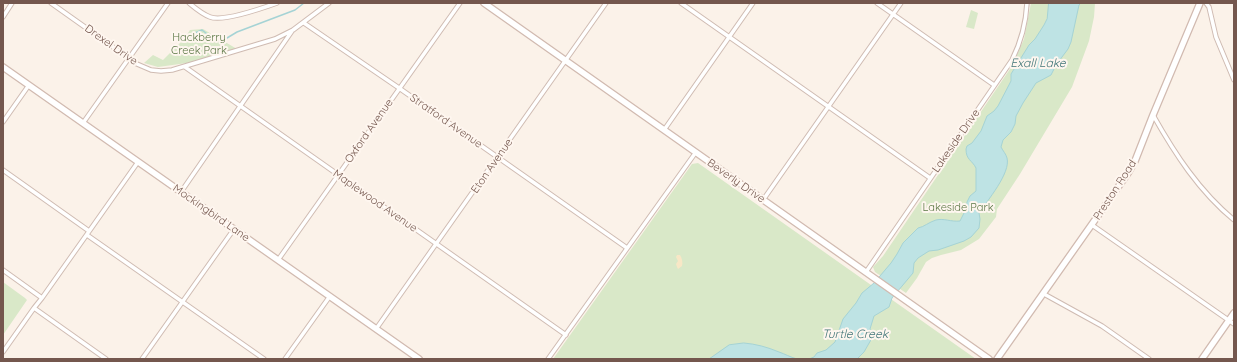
<!DOCTYPE html>
<style>
body{margin:0}
#map{position:relative;width:1237px;height:362px;overflow:hidden;background:#fbf2e9;font-family:Quicksand,sans-serif}
canvas{display:block}
.frame{position:absolute;inset:0;border:4px solid #74574e;pointer-events:none}
</style>
<div id="map">
<canvas width="1237" height="362"></canvas>
<div class="frame"></div>
</div>
<script>
const context = document.querySelector('canvas').getContext('2d');
context.lineJoin = 'round';
function fill(path, color) { context.fillStyle = color; context.fill(path, 'evenodd'); }
function trace(path, color, width, dash) { context.strokeStyle = color; context.lineWidth = width; context.lineCap = dash ? 'butt' : 'round'; context.setLineDash(dash || []); context.stroke(path); }
function label(font, color, halo, rows, align = 'center') {
  context.font = font + ' Quicksand,sans-serif'; context.lineWidth = 4; context.setLineDash([]); context.textBaseline = 'middle'; context.strokeStyle = halo; context.fillStyle = color; for (const [text, x, y, turn = 0] of rows) {
    context.save(); context.translate(x, y); context.rotate((+turn || 0) * Math.PI / 180); context.textAlign = isNaN(turn) ? turn : align; if (halo) context.strokeText(text, 0, 0); context.fillText(text, 0, 0); context.restore();
  }
}
fill(new Path2D(`
 M 1031,3 L 1095,3 L 1094,17 L 1089,41 L 1072,87 L 1020,174 L 997,209 L 996,217 L 979,239 L 961,250 L 941,255 L 932,258 L 926,262 L 917,278 L 906,293 L 875,272 L 873,267 L 883,256 L 1012,66 L 1024,39 Z
 M 971,10 L 978,13 L 974,29 L 966,27 Z
 M 203,29 L 237,49 L 187,63 L 158,67 L 144,63 L 153,55 L 163,60 L 184,39 L 190,30 Z
 M 698,163 L 976,359 L 553,359 L 692,164 Z
 M 3,282 L 25,298 L 27,300 L 3,335 Z`), '#d9e8c8');
fill(new Path2D(`
 M 677,255 L 680,255 C 682,258 683,263 682,266 L 678,269 L 677,267 L 676,264 L 678,261 L 676,257 Z`), '#f8e7c6');
const water = new Path2D(`
 M 1049,3 L 1081,3 L 1079,5 L 1071,42 L 1068,49 L 1056,65 L 1051,75 L 1036,83 L 1023,103 L 1016,116 L 1015,124 L 1011,132 L 1003,140 L 1001,147 C 1003,151 1006,154 1007,158 C 1011,173 987,201 979,213 L 980,219 L 979,228 L 971,237 L 964,241 L 938,250 L 929,251 L 918,258 L 914,263 L 913,273 L 892,298 L 889,307 L 874,316 L 870,329 L 872,338 L 864,352 L 857,359 L 809,359 L 814,357 L 817,353 L 826,350 L 835,342 L 843,319 L 856,303 L 862,293 L 874,283 L 891,263 L 897,254 L 903,243 L 918,228 C 924,227 929,222 936,220 C 944,218 951,222 960,221 L 966,209 L 967,202 L 970,196 L 976,191 L 976,168 C 972,160 966,160 966,149 L 967,146 L 972,143 L 981,131 L 987,116 L 994,111 L 998,106 L 1011,81 L 1011,74 L 1029,45 L 1035,39 L 1044,25 L 1047,19 Z
 M 744,343 C 756,344 767,347 779,352 C 785,354 790,357 797,359 L 709,359 L 729,345 Z`);
fill(water, '#bee3e4');
trace(water, '#a5d3d5', 1);
trace(new Path2D(`
 M 195,33 L 202,30 L 211,37 L 227,38 L 237,32 L 295,10 L 304,3`), '#a5d3d5', 1.5);
const street = new Path2D(`
 M 51,3 L 137,64 L 151,70 L 161,71 L 172,70 L 275,39 L 293,30 L 329,3
 M 189,3 C 195,8 202,14 210,17 C 223,22 263,8 277,3
 M 681,3 L 930,178
 M 877,3 L 994,85
 M 1206,3 L 1209,7 L 1216,37 L 1234,80
 M 3,17 L 12,3
 M 304,23 L 399,88 L 627,248
 M 185,67 L 566,335
 M 1153,115 C 1175,154 1199,191 1234,220
 M 3,122 L 29,85
 M 83,123 L 168,3
 M 664,130 L 753,3
 M 3,170 L 89,231
 M 181,192 L 292,31
 M 763,200 L 901,3
 M 1092,225 L 1234,324
 M 87,235 L 264,359
 M 278,260 L 460,3
 M 3,270 L 42,298
 M 866,272 L 1012,60 C 1021,42 1026,23 1027,3
 M 1044,294 L 1102,326 L 1149,359
 M 34,308 L 106,359
 M 376,329 L 606,3
 M 3,352 L 34,308 L 42,298 L 138,162
 M 142,359 L 234,229
 M 285,359 L 330,296
 M 548,359 L 696,152`);
const secondary = new Path2D(`
 M 484,3 L 989,359
 M 3,67 L 419,359
 M 997,359 L 1128,173 L 1135,161 L 1153,115 L 1200,3
 M 1202,359 L 1234,313`);
trace(street, '#cfbbb2', 5.5);
trace(secondary, '#d1bab0', 8);
trace(street, '#fff', 3.5);
trace(secondary, '#fff', 5.5);
label('11px', '#5c7846', '#fef6ef', [
 ["Hackberry",199,38],
 ["Creek Park",199,51],
 ["Lakeside Park",958,208]
]);
label('11px', '#74574e', '#fef6ef', [
 ["Drexel Drive",111,45,35],
 ["Stratford Avenue",446,121,35],
 ["Oxford Avenue",369,131,-55],
 ["Lakeside Drive",956,141,-55],
 ["Eton Avenue",492,166,-55],
 ["Beverly Drive",736,181,35],
 ["Preston Road",1115,190,-57],
 ["Maplewood Avenue",375,201,35],
 ["Mockingbird Lane",211,213,35]
]);
label('italic 12px', '#427678', '#fef6ef', [
 ["Exall Lake",1038,63],
 ["Turtle Creek",855,334]
]);
</script>
